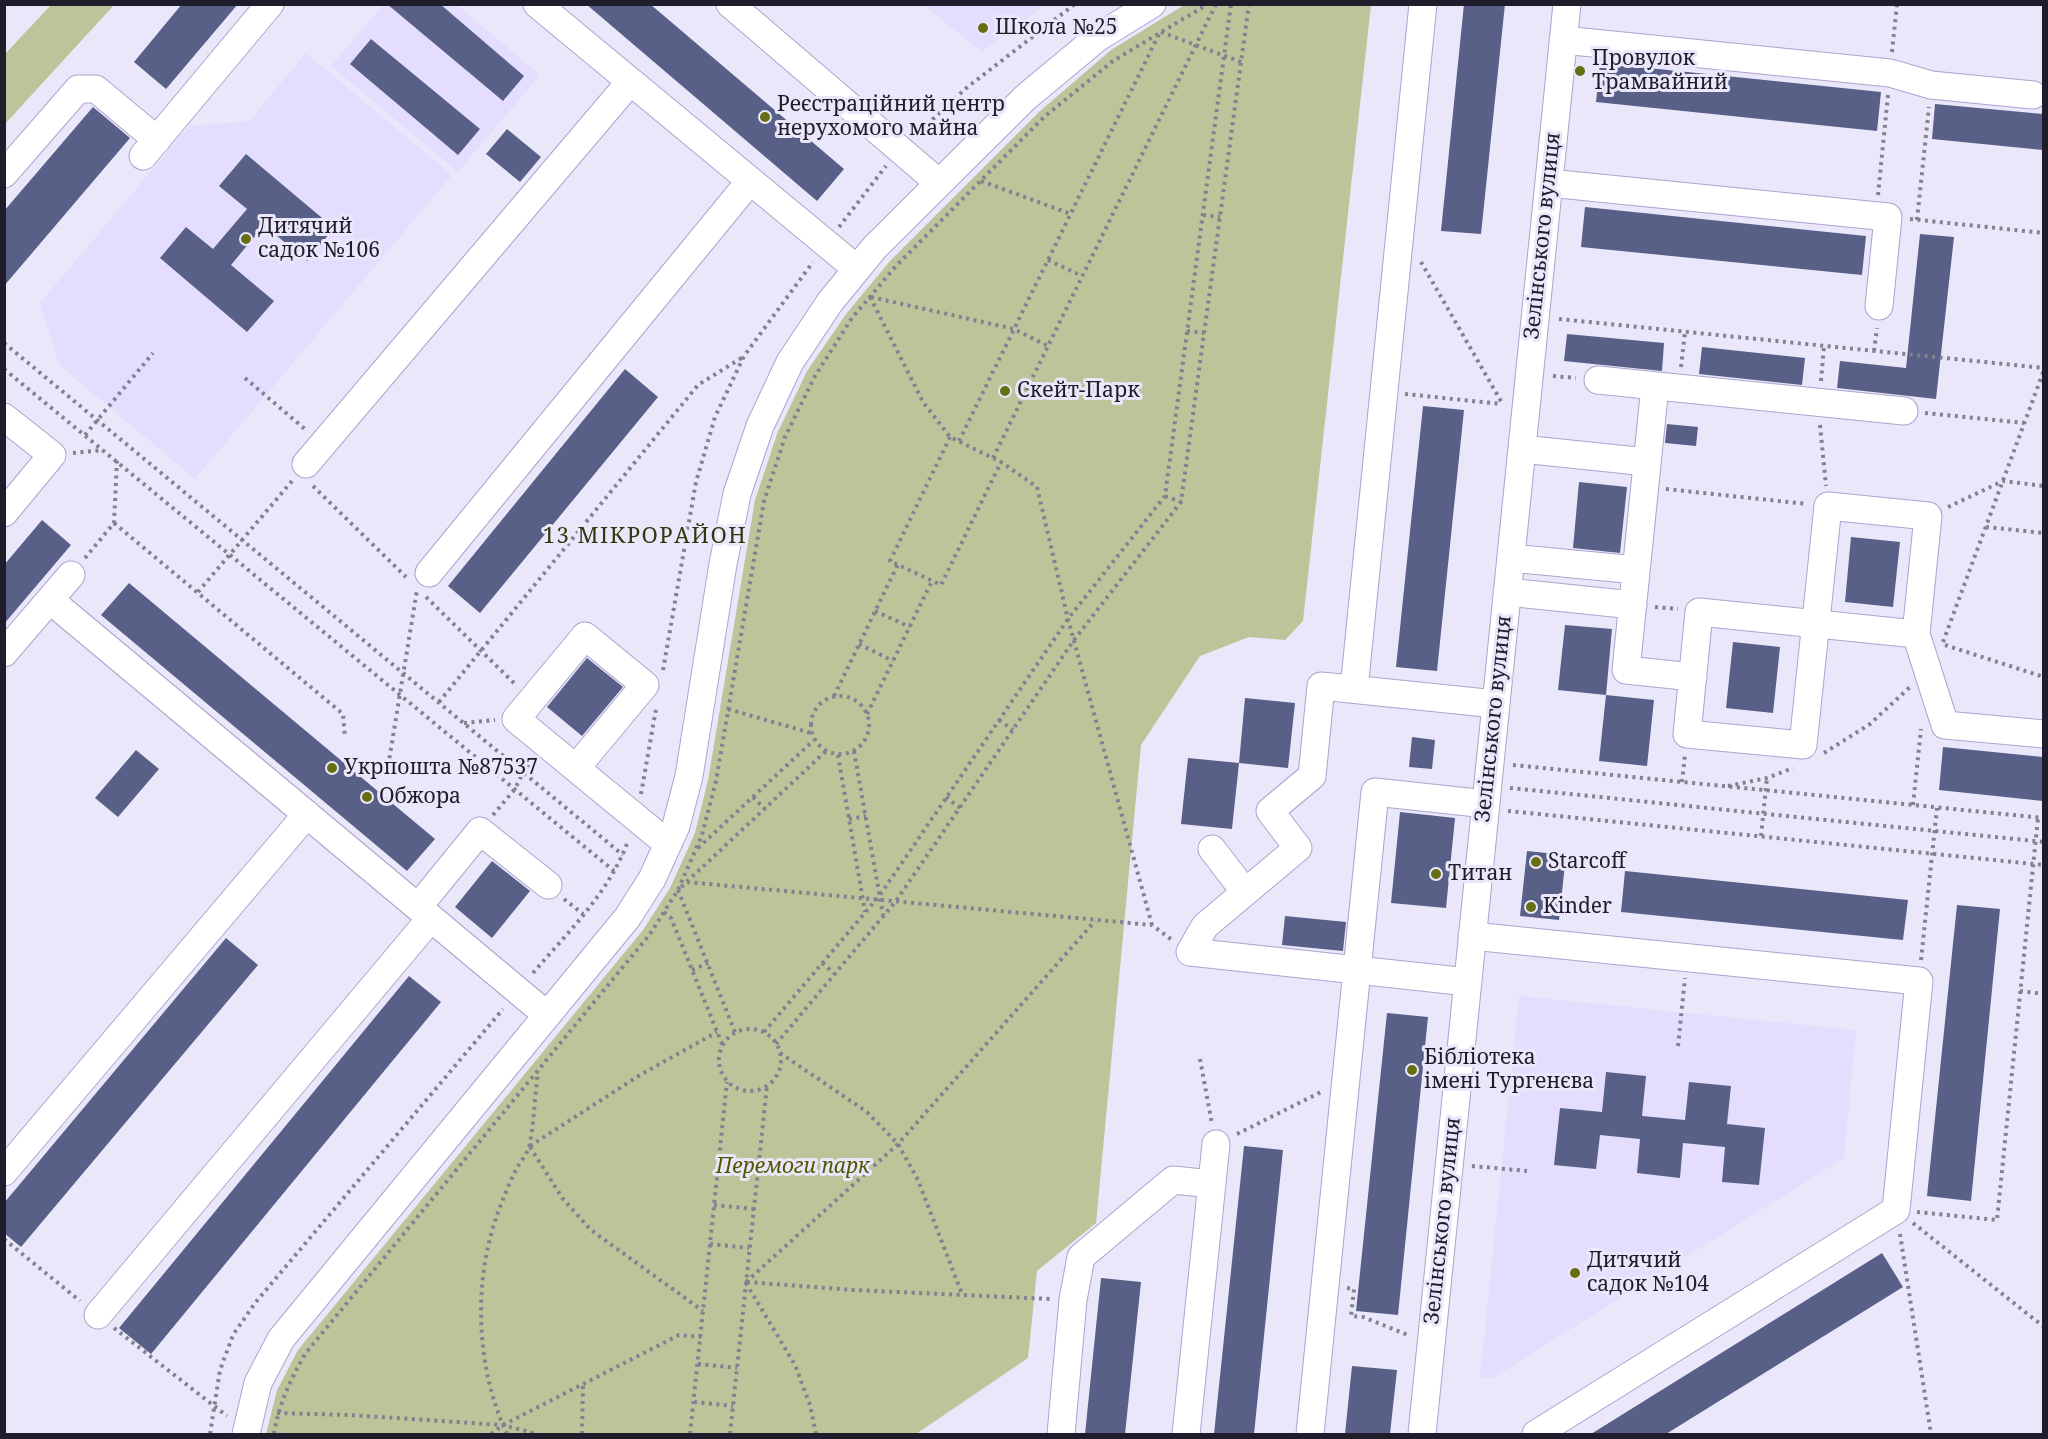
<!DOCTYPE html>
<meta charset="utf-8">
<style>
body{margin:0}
#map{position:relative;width:2048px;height:1439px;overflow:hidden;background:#ebe7fa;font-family:"Noto Serif",serif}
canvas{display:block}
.frame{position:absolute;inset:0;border:6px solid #1f1c2c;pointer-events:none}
</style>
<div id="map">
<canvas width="2048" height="1439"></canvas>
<div class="frame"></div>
</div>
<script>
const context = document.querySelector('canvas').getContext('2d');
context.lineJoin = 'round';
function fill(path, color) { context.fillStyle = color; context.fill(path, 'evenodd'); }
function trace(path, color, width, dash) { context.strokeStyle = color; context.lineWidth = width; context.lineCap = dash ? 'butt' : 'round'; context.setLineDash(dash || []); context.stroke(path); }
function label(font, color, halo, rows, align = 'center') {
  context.font = font + ' "Noto Serif",serif'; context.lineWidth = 6; context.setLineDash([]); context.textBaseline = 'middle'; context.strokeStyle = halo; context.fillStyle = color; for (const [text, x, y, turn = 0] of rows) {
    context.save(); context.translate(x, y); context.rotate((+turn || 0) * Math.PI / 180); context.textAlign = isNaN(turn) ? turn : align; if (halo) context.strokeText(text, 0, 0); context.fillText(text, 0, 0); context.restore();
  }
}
fill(new Path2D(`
 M 456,4 L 540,75 L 458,172 L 331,66 L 383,5 Z
 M 924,5 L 1045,5 L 982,52 Z
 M 306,53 L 452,175 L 195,479 L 59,365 L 40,303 L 189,126 L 249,121 Z
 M 1519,996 L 1856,1030 L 1844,1158 L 1491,1379 L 1480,1378 Z`), '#e4ddfe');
fill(new Path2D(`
 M 51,5 L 114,5 L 5,124 L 5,54 Z
 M 1184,5 L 1371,5 L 1303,621 L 1285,640 L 1249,637 L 1200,656 L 1141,745 L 1096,1223 L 1037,1271 L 1028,1358 L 916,1434 L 266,1434 L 277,1390 L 298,1350 L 643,930 L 670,888 L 695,833 L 708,780 L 755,500 L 777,434 L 807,371 L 846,314 L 890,261 L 1040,111 L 1111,50 Z`), '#bec499');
fill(new Path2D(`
 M 182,4 L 238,4 L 166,89 L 134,62 Z
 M 387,4 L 440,4 L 524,76 L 503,101 Z
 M 586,4 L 650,4 L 844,169 L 817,201 Z
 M 1464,4 L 1505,4 L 1481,234 L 1441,231 Z
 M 371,39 L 480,129 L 458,155 L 350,64 Z
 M 1600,63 L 1881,92 L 1877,131 L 1596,102 Z
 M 1935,104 L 2043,114 L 2043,150 L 1932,139 Z
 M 93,107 L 130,138 L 4,286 L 4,211 Z
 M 507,129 L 541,157 L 520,182 L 486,154 Z
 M 246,154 L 334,228 L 307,261 L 264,225 L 231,265 L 274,301 L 247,332 L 160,258 L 186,227 L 213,249 L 247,209 L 219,186 Z
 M 1585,207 L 1866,236 L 1862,275 L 1581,247 Z
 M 1920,234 L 1954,237 L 1936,399 L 1837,388 L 1840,361 L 1906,368 Z
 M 1567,334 L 1664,343 L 1662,371 L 1564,361 Z
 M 1702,347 L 1805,358 L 1802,385 L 1699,374 Z
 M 625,369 L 658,397 L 480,613 L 448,586 Z
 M 1423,406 L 1464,410 L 1437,671 L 1396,667 Z
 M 1667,424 L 1698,427 L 1696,446 L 1665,443 Z
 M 1579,482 L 1627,487 L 1620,553 L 1573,548 Z
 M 42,520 L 71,545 L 4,624 L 4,565 Z
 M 1851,537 L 1900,542 L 1893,607 L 1845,602 Z
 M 129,583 L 435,839 L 407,871 L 101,615 Z
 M 1565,625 L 1612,629 L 1606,695 L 1558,690 Z
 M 1733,642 L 1780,647 L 1773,713 L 1726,708 Z
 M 587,658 L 623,687 L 582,736 L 547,707 Z
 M 1606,695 L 1654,700 L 1647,766 L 1599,761 Z
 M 1245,698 L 1295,703 L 1288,768 L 1239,763 Z
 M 1412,737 L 1435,740 L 1432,769 L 1409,767 Z
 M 1943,747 L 2043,757 L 2043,801 L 1939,790 Z
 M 136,750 L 159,769 L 118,817 L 95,798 Z
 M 1188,758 L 1239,763 L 1232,829 L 1181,824 Z
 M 1400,812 L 1455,818 L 1446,908 L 1391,903 Z
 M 1527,851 L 1566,855 L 1559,920 L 1520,916 Z
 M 492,861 L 530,891 L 492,938 L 455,907 Z
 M 1625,871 L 1908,900 L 1903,940 L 1621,912 Z
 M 1957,905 L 2000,909 L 1971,1201 L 1927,1196 Z
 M 1285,916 L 1346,922 L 1343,951 L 1282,945 Z
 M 226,938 L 258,965 L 21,1247 L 4,1233 L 4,1203 Z
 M 409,976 L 441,1002 L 151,1354 L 119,1328 Z
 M 1387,1013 L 1428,1017 L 1398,1315 L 1356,1311 Z
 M 1606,1072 L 1646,1076 L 1642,1116 L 1685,1120 L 1689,1082 L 1731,1086 L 1727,1124 L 1765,1128 L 1759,1185 L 1722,1182 L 1725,1147 L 1683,1143 L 1680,1178 L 1637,1173 L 1640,1139 L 1600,1135 L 1596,1169 L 1554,1165 L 1560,1108 L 1602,1112 Z
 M 1244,1146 L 1283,1150 L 1254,1434 L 1214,1434 Z
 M 1882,1253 L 1903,1287 L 1666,1434 L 1591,1434 Z
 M 1101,1278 L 1141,1282 L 1125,1434 L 1085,1434 Z
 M 1352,1366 L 1397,1370 L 1390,1434 L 1345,1434 Z`), '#586088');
const minor = new Path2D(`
 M 537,4 L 857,269
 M 730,4 L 939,183
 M 1563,40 L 1890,73 L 1931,85 L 2033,95
 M 143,156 L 270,4
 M 4,174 L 78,89 L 96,89 L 157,140
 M 1549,183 L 1888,217 L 1879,306
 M 1598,380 L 1904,411
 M 1655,386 L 1626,670 L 1693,677
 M 4,417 L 52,455 L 4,513
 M 1522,449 L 1647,462
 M 306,464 L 630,82
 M 1511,558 L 1636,570
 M 429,573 L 750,181
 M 1507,592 L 1633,605
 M 50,600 L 547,1015
 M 1916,634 L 1699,612 L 1687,734 L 1803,745 L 1828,506 L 1928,516 L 1916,634 L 1945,725 L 2044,734
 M 4,653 L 71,575
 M 1354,689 L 1423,4
 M 576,768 L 645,685 L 585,636 L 516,719 L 668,844
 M 1212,849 L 1245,892
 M 418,907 L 480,831 L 548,885
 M 1472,936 L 1919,981 L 1896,1210 L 1536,1434
 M 1468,982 L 1190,952 L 1205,926 L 1298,848 L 1270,811 L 1312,776 L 1321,686 L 1496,704
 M 4,1172 L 307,814
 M 98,1315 L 431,918
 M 246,1434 L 258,1383 L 281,1339 L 627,918 L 652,879 L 676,826 L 689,776 L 723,564 L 737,494 L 760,426 L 790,362 L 830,302 L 875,247 L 1026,97 L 1097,38 L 1152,4
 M 1061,1434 L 1073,1300 L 1081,1257 L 1173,1180 L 1212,1184
 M 1186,1434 L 1216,1144
 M 1310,1434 L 1375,792 L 1486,804
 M 1422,1434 L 1567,4`);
trace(minor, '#ada3d0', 29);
trace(new Path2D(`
 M 1161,32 L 1241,62
 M 1892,52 L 1897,4
 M 916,135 L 965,89 L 1075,4
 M 981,181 L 1071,214
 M 1878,195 L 1888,95
 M 1203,215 L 1220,217
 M 1910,219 L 2044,233
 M 1917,220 L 1929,107
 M 839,227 L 886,166
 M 1048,260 L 1082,276
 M 1421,262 L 1502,403
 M 870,297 L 923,402 L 950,437 L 1001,462 L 1037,487 L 1068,619 L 1152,925
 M 871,297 L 1014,329 L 1048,346
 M 1559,319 L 2044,368
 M 1187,331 L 1204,333
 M 4,343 L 623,855
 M 1874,351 L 1877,328
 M 1681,367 L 1685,332
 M 4,369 L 614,871
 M 1553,376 L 1576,378
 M 245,378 L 306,430
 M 1821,381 L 1824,346
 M 1405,394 L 1502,404
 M 1925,413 L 2024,423
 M 1820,425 L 1826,486
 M 85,435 L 153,353
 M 950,437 L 890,561 L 941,585 L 1001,462
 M 959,441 L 1160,32
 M 73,453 L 103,450
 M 993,458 L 1216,4
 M 313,486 L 406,577
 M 1666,489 L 1807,504
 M 1165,496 L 1181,502
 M 1948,507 L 2003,481 L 2044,486
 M 114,523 L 343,714 L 345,738
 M 1986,527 L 2044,533
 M 85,558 L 114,523 L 117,461
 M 198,592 L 292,481
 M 426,597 L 515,684
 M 1655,607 L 1678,609
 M 875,611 L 910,627
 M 1943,642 L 2044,370
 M 859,644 L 893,661
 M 1945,645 L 2044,677
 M 663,670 L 696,482 L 715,417 L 744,356 L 813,262
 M811 725a29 29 0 1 1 58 0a29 29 0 1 1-58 0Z
 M 834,696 L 898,564
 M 439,702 L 698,385 L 743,357
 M 728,709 L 811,733
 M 867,714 L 932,581
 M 999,720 L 1013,730
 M 464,723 L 495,720
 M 854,751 L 883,915
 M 1824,753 L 1870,724 L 1910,687
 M 838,755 L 865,912
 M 1513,765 L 2044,818
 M 387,773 L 417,590
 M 1682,782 L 1685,755
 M 1728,786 L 1767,778 L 1793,768
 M 1510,788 L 2044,842
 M 641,794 L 656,709
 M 753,797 L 765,809
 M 946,797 L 960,808
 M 1913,805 L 1921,729
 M 1508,811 L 2044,865
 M 493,815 L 515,789 L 523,772 L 533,760
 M 849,819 L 866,816
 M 1761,836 L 1767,778
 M 698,848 L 814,740
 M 687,882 L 1152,925 L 1172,940
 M 564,899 L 583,914
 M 664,912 L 671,918 L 722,1044
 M 1921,960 L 1937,808
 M 822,963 L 835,974
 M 692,970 L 708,963
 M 533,973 C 568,932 609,893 628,841
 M 2020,991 L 2044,994
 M719 1060a31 31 0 1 1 62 0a31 31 0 1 1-62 0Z
 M 735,1032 L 678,890 L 826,751
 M 764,1032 L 880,895 L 1068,619 L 1165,496 L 1231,4
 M 776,1044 L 896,901 L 1074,640 L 1181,502 L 1249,4
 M 1678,1046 L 1685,978
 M 780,1053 L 867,1112 L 898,1144 L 918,1180 L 962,1294
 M 1200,1059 L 1212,1124
 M 1237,1134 L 1321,1092
 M 530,1146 L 640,1075 L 717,1032
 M 530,1147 L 563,1199 L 591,1230 L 703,1311
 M 719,1166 L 758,1170
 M 1472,1166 L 1527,1171
 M 714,1205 L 754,1209
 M 1917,1212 L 1997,1220 L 2038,818
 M 1913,1223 L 2044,1327
 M 1900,1234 L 1931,1434
 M 4,1239 L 80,1301
 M 710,1244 L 749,1248
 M 746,1282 L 898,1144 L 1095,921
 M 747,1282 L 853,1290 L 1051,1299
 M 746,1283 L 795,1365 L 810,1405 L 816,1434
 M 1347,1288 L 1354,1289 L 1351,1316 L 1363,1317 L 1408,1335
 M 114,1328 L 227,1416
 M 698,1364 L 737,1368
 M 694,1402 L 733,1406
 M 277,1413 L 349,1415 L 503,1425 L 537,1434
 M 210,1434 L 220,1370 L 233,1335 L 255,1303 L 503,1009
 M 274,1434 C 279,1403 290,1381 305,1354 L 650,934 L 678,890 L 702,835 L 716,781 L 764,501 L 785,437 L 815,376 L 852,318 L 896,266 L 1044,117 L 1113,61 L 1208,4
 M 491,1434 L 503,1425 L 679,1335 L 701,1337
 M 507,1434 C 476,1369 473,1283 497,1215 C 503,1199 509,1183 517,1168 C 521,1161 528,1153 530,1144 C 534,1120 535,1095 538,1071
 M 582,1434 L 583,1383
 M 690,1434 L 727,1082
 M 730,1434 L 767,1086`), '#838091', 4, [3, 4.5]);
trace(minor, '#fff', 27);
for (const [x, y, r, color] of [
 [983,28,6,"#666e13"],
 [1580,71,6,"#666e13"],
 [765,117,6,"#666e13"],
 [246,239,6,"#666e13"],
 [1005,391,6,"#666e13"],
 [332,768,6,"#666e13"],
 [367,797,6,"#666e13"],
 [1536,862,6,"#666e13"],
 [1436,874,6,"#666e13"],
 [1531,907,6,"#666e13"],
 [1412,1070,6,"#666e13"],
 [1575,1273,6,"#666e13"]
]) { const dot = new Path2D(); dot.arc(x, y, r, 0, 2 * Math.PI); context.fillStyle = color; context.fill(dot); trace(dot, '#ebe7fa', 2); }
label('21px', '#1f1c2c', '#ebe7fa', [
 ["Школа №25",995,28],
 ["Провулок",1592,59],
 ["Трамвайний",1592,83],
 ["Реєстраційний центр",777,105],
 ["нерухомого майна",777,129],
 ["Дитячий",258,227],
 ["садок №106",258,251],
 ["Скейт-Парк",1017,391],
 ["Укрпошта №87537",344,768],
 ["Обжора",379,797],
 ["Starcoff",1548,862],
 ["Титан",1448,874],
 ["Kinder",1543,907],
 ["Бібліотека",1424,1058],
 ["імені Тургенєва",1424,1082],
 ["Дитячий",1587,1261],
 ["садок №104",1587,1285]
], 'left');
label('21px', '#1f1c2c', '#ebe7fa', [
 ["Зелінського вулиця",1543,236,-84],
 ["Зелінського вулиця",1494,719,-84],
 ["Зелінського вулиця",1443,1221,-84]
]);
label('italic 21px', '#525806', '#ebe7fa', [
 ["Перемоги парк",793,1167]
]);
context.letterSpacing = '1.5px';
label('22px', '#33370f', '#ebe7fa', [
 ["13 МІКРОРАЙОН",645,537]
]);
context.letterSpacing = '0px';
</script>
